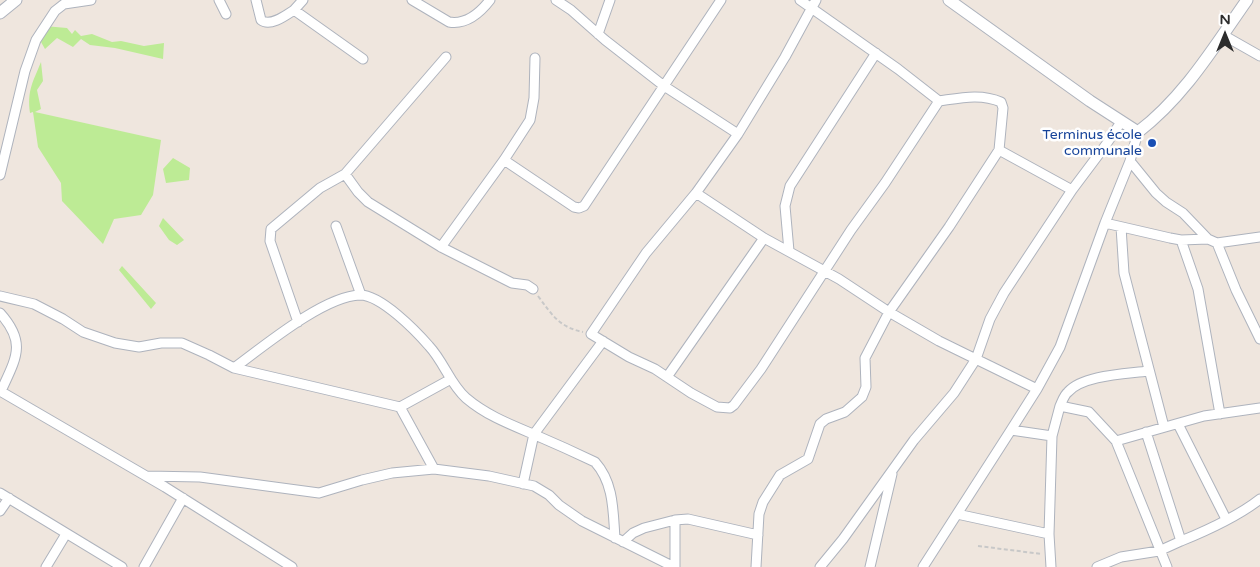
<!DOCTYPE html>
<meta charset="utf-8">
<style>
body{margin:0}
#map{position:relative;width:1260px;height:567px;overflow:hidden;background:#efe6de;font-family:"Varela Round",sans-serif}
canvas{display:block}
.north{position:absolute;left:1200px;top:10px;width:50px;height:50px;-webkit-text-stroke:4px #fff;paint-order:stroke;rotate:0deg;font-size:14px;font-weight:700;line-height:20px;text-align:center;color:#2d2d2d}
.north::after{content:'';display:block;margin:auto;width:18px;height:22px;background:#2d2d2d;clip-path:polygon(50% 0,100% 100%,50% 72%,0 100%)}
</style>
<div id="map">
<canvas width="1260" height="567"></canvas>
<div class="north">N</div>
</div>
<script>
const context = document.querySelector('canvas').getContext('2d');
context.lineJoin = 'round';
function fill(path, color) { context.fillStyle = color; context.fill(path, 'evenodd'); }
function trace(path, color, width, dash) { context.strokeStyle = color; context.lineWidth = width; context.lineCap = dash ? 'butt' : 'round'; context.setLineDash(dash || []); context.stroke(path); }
function label(font, color, halo, rows, align = 'center') {
  context.font = font + ' "Varela Round",sans-serif'; context.lineWidth = 5; context.setLineDash([]); context.textBaseline = 'middle'; context.strokeStyle = halo; context.fillStyle = color; for (const [text, x, y, turn = 0] of rows) {
    context.save(); context.translate(x, y); context.rotate((+turn || 0) * Math.PI / 180); context.textAlign = isNaN(turn) ? turn : align; if (halo) context.strokeText(text, 0, 0); context.fillText(text, 0, 0); context.restore();
  }
}
fill(new Path2D(`
 M 44,26 L 67,28 L 72,34 L 75,30 L 81,36 L 92,34 L 112,42 L 121,41 L 144,46 L 164,43 L 163,59 L 115,48 L 90,45 L 81,39 L 73,47 L 57,38 L 45,49 L 41,42 Z
 M 41,62 L 43,81 L 37,90 L 41,109 L 35,112 L 161,140 L 153,195 L 141,215 L 114,219 L 103,244 L 62,201 L 61,183 L 38,147 L 33,112 L 30,113 C 27,90 33,82 41,62 Z
 M 173,158 L 190,168 L 189,180 L 166,183 L 163,169 Z
 M 163,218 L 184,240 L 177,245 L 169,240 L 159,226 Z
 M 122,266 L 156,303 L 151,309 L 119,270 Z`), '#bdeb95');
const minor = new Path2D(`
 M 219,0 L 226,14
 M 256,0 L 261,20 C 270,27 285,16 294,10 L 363,59
 M 412,0 L 449,22 C 467,25 480,13 490,0
 M 556,0 L 571,10 L 605,40 L 664,86 L 738,134
 M 800,0 L 898,69 L 939,101
 M 816,0 L 785,57 L 738,134 L 696,193 L 764,238 L 839,279 L 889,312 L 939,341 L 1037,389
 M 294,10 L 303,0
 M 598,34 L 610,0
 M 1223,35 L 1260,56
 M 504,160 L 574,207 L 579,208 L 584,206 L 721,0
 M 1130,161 L 1156,193 L 1166,202 L 1183,213 L 1208,239 L 1217,243 L 1236,290 L 1260,339
 M 345,174 L 358,192 L 368,202 L 441,247 L 512,283 L 527,285 L 533,289
 M 0,175 L 25,71 L 36,40 L 55,11 L 64,4 L 91,0
 M 696,193 L 646,253 L 591,334 L 629,357 L 655,369 L 691,393 L 717,407 L 730,408 L 734,405 L 761,369 L 851,230 L 885,183 L 939,101 C 960,98 981,93 1001,102 L 1003,108 L 999,150
 M 1105,223 L 1170,238 L 1181,240 L 1208,239
 M 336,226 L 361,295
 M 1121,227 L 1124,273 L 1164,427
 M 1181,240 L 1198,289 L 1220,414
 M 1217,243 L 1260,237
 M 441,247 L 504,160 L 530,120 L 534,98 L 535,58
 M 789,251 L 785,206 L 790,186 L 876,53
 M 0,296 L 34,304 L 63,319 L 83,332 L 115,343 L 139,347 L 161,343 L 182,343 L 209,355 L 234,368 L 400,407 L 434,469
 M 0,313 C 27,343 16,358 1,391
 M 298,322 L 270,241 L 271,229 L 320,188 L 345,174 L 446,57
 M 234,368 C 264,346 324,296 360,295 C 381,295 416,331 429,346 C 444,362 450,384 466,398 C 486,415 509,424 533,434 C 554,443 574,452 595,462 C 614,483 613,511 615,538
 M 667,377 L 764,238
 M 0,391 L 165,487 L 292,567
 M 1060,406 C 1062,402 1064,395 1068,392 C 1083,375 1126,374 1148,371
 M 400,407 L 451,379
 M 1178,424 L 1226,519
 M 1011,430 L 1052,436
 M 1116,441 L 1204,416 L 1260,408
 M 147,476 L 200,477 L 319,493 L 362,480 L 392,473 L 434,469 L 489,476 L 534,486 L 549,495 L 559,505 L 582,521 L 674,567
 M 523,484 L 534,434 L 603,341
 M 0,493 L 122,567
 M 0,511 L 9,498
 M 957,514 L 1049,534
 M 1181,541 C 1208,530 1237,517 1260,499
 M 623,542 L 633,533 L 644,528 L 675,520 L 688,519 L 758,535
 M 46,567 L 66,534
 M 144,567 L 183,498
 M 675,567 L 675,520
 M 756,567 L 759,514 L 763,502 L 780,475 L 808,459 L 820,424 L 826,419 L 845,412 L 862,397 L 866,387 L 865,358 L 889,312 L 949,227 L 999,150 L 1072,190
 M 820,567 L 843,539 L 914,440 L 954,393 L 976,359 L 990,319 L 1004,293 L 1072,190 L 1105,146 L 1121,122
 M 870,567 L 892,474
 M 923,567 L 1011,430 L 1037,389 L 1060,347 L 1105,223 L 1130,161 L 1138,132
 M 1051,567 L 1049,534 L 1052,436 L 1060,406 L 1089,412 L 1116,441 L 1167,567
 M 1097,567 L 1121,557 L 1159,551 L 1181,541 L 1146,432`);
const tertiary = new Path2D(`
 M 949,0 L 1090,101 L 1138,132 C 1184,97 1214,47 1247,0
 M 0,13 L 16,0`);
trace(minor, '#aeb3bd', 11);
trace(tertiary, '#aeb3bd', 13);
trace(new Path2D(`
 M 538,296 C 552,315 559,327 583,332
 M 978,546 L 1042,554`), '#c8c8c8', 2, [4, 2.5]);
trace(minor, '#fff', 9);
trace(tertiary, '#fff', 11);
for (const [x, y, r, color] of [
 [1152,143,5,"#1a4fb4"]
]) { const dot = new Path2D(); dot.arc(x, y, r, 0, 2 * Math.PI); context.fillStyle = color; context.fill(dot); trace(dot, '#fff', 2); }
label('14px', '#164399', '#fff', [
 ["Terminus école",1142,135],
 ["communale",1142,151]
], 'right');
</script>
